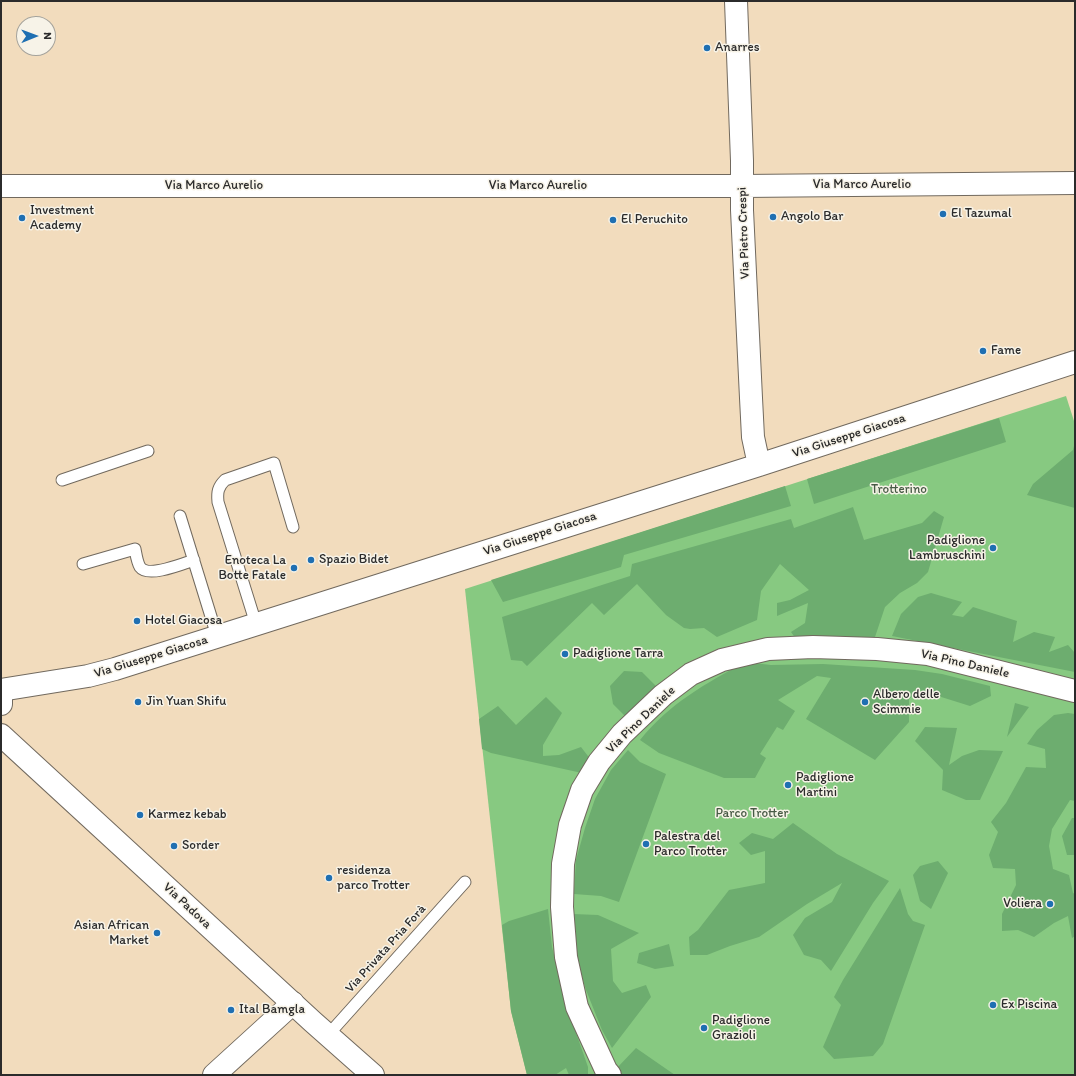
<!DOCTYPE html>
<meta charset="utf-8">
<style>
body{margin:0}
#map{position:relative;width:1076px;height:1076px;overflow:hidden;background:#f2dcbd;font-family:Itim,sans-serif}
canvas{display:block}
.frame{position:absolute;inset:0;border:2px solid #2b2b2b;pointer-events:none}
.north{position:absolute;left:16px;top:16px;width:40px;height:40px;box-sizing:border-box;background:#f7f3e8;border:1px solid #a5a39c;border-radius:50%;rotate:89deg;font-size:11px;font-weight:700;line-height:16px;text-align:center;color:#2b2b2b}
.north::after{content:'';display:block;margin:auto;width:14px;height:18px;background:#1f6fb2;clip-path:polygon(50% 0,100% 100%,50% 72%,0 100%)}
</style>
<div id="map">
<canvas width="1076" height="1076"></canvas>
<div class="frame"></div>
<div class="north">N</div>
</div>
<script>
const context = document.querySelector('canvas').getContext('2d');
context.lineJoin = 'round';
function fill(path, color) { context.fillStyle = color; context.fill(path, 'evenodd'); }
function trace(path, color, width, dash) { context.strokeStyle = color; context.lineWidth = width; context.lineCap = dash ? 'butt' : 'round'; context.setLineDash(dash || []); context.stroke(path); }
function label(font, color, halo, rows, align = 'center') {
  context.font = font + ' Itim,sans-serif'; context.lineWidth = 3; context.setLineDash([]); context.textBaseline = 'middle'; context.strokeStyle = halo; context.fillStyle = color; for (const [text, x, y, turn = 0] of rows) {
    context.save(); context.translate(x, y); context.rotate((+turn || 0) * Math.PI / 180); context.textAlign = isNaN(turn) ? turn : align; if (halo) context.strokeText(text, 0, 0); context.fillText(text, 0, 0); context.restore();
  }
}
fill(new Path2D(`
 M 1066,396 L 1075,424 L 1075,1075 L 527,1075 L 511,1011 L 465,589 Z`), '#87c981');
fill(new Path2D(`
 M 999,418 L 1006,442 L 814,504 L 807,479 Z
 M 1075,442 L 1075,508 L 1027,495 L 1033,484 L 1073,450 Z
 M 785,486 L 791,506 L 624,555 L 621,567 L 503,602 L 491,580 Z
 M 853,507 L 864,540 L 922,523 L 934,511 L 944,517 L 928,572 L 917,583 L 900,593 L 885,607 L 874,640 L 796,639 L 791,632 L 805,623 L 808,603 L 777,616 L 777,603 L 790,600 L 809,590 L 780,564 L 761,591 L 757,620 L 717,637 L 704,628 L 690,629 L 684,628 L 666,615 L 637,584 L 604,615 L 592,603 L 527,666 L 522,661 L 511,660 L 502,617 L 630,576 L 632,564 L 791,519 L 794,528 Z
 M 931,593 L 962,602 L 952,615 L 963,617 L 973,607 L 1017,621 L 1013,642 L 1034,632 L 1055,637 L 1049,652 L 1068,645 L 1075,653 L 1075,672 L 892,636 L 901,614 L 918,597 Z
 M 745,662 L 771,665 L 823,664 L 915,670 L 942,674 L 990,686 L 991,696 L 970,706 L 919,690 L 909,699 L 909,722 L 875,760 L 806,719 L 831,678 L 817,676 L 778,700 L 795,711 L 783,730 L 777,727 L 760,754 L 766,758 L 755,778 L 724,778 L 659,753 L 640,740 C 670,703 705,684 745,662 Z
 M 624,671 L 642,672 L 657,687 L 628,719 L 613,704 L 610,686 Z
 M 546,697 L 562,713 L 543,745 L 543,756 L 559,755 L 581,747 L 591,760 L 582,773 L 491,753 L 482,749 L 479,719 L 498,706 L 516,725 Z
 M 1015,703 L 1029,707 L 1007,737 Z
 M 1068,713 L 1075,714 L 1075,801 L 1070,800 L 1052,829 L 1049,846 L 1053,869 L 1069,875 L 1073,893 L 1075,894 L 1075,936 L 1072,938 L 1068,916 L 1054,923 L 1034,937 L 1018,930 L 1002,931 L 1002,914 L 1016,885 L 1015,869 L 993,868 L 989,855 L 998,832 L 991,822 L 1006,803 L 1026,767 L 1046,768 L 1045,749 L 1027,744 L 1037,730 L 1054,715 Z
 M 925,727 L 957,728 L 949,765 L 962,756 L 979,750 L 1003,751 L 980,800 L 966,800 L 942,790 L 943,770 L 915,741 Z
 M 628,750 L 640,762 L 666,774 L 619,902 L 601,896 L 574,894 L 576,860 L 585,828 L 595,799 L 611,770 Z
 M 1072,818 L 1075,818 L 1075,855 L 1067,855 L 1062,836 Z
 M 793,823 L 837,854 L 889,881 L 873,903 L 831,971 L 821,960 L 804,955 L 793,935 L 805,918 L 832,902 L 842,883 L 807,904 L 759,937 L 730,946 L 707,955 L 690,955 L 689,937 L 698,930 L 729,890 L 765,883 L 765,851 L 751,855 L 739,843 L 752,833 L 773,839 Z
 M 938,861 L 948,873 L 931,909 L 920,901 L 913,875 L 920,866 Z
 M 900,888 L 908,914 L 913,921 L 925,925 L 883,1044 L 873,1056 L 834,1059 L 823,1047 L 841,1005 L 834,997 L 843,980 Z
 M 548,909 L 552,947 L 568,1010 L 588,1067 L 588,1075 L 569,1075 L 566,1068 L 555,1075 L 527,1075 L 511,1011 L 502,925 L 509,921 Z
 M 573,914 L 598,915 L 639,933 L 611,949 L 613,981 L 622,993 L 646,985 L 651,997 L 612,1048 L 602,1030 L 586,990 L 576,957 Z
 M 669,944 L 674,966 L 655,969 L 637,963 L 639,953 Z
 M 636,1048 L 675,1075 L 621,1075 L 616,1069 Z`), '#6dad6f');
const lane = new Path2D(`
 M 62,480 L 148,451
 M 180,516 L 217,636
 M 83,564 L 135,549 C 136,554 137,562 140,567 C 148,578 182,564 194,560
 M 256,624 L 218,502 C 217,492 218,487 225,480 L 274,463 L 293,527
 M 328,1035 L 465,882`);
const street = new Path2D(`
 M 736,1 L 742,161 L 742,210 L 751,398 L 753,437 L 759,465
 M 1,186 L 742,186 L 1075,183
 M 1,690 L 88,676 L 115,669 L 759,465 L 1075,362
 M 214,1075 L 293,1003
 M 610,1075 L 606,1070 L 577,1007 L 566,957 L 562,907 L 563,864 L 570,825 L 582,790 L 599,762 L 622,734 L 663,695 L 691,674 L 722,660 L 768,649 L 813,647 L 877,649 L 928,654 L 1075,691`);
const secondary = new Path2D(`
 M 1,690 L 1,704
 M 1,735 L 313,1022 L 373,1075`);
trace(lane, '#71695e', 13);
trace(street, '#71695e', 24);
trace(secondary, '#71695e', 24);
trace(lane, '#fff', 11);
trace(street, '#fff', 22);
trace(secondary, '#fff', 22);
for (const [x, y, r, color] of [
 [707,48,4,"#1f6fb2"],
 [943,214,4,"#1f6fb2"],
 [773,217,4,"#1f6fb2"],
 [22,218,4,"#1f6fb2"],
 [613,220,4,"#1f6fb2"],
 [983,351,4,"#1f6fb2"],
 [993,548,4,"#1f6fb2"],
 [311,560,4,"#1f6fb2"],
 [294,568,4,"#1f6fb2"],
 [137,621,4,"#1f6fb2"],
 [565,654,4,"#1f6fb2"],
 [138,702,4,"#1f6fb2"],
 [865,702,4,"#1f6fb2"],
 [788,785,4,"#1f6fb2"],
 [140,815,4,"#1f6fb2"],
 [646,844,4,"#1f6fb2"],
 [174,846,4,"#1f6fb2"],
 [329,878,4,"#1f6fb2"],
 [1050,904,4,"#1f6fb2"],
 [157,933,4,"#1f6fb2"],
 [993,1005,4,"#1f6fb2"],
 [231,1010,4,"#1f6fb2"],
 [704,1028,4,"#1f6fb2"]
]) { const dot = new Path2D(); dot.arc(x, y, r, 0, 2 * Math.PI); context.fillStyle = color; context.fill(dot); trace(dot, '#f7f3e8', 1.5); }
label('13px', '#2b2b2b', '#f7f3e8', [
 ["Anarres",715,48],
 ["Investment",30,211],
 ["Academy",30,226],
 ["El Tazumal",951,214],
 ["Angolo Bar",781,217],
 ["El Peruchito",621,220],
 ["Fame",991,351],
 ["Padiglione",985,541,"right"],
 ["Lambruschini",985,556,"right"],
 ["Spazio Bidet",319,560],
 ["Enoteca La",286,561,"right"],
 ["Botte Fatale",286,576,"right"],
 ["Hotel Giacosa",145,621],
 ["Padiglione Tarra",573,654],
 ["Albero delle",873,695],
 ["Scimmie",873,710],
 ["Jin Yuan Shifu",146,702],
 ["Padiglione",796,778],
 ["Martini",796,793],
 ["Karmez kebab",148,815],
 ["Palestra del",654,837],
 ["Parco Trotter",654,852],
 ["Sorder",182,846],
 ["residenza",337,871],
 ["parco Trotter",337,886],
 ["Voliera",1042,904,"right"],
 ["Asian African",149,926,"right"],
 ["Market",149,941,"right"],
 ["Ex Piscina",1001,1005],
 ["Ital Bamgla",239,1010],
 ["Padiglione",712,1021],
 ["Grazioli",712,1036]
], 'left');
label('13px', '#2b2b2b', '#f7f3e8', [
 ["Via Marco Aurelio",862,185],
 ["Via Marco Aurelio",214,186],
 ["Via Marco Aurelio",538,186],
 ["Via Pietro Crespi",744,233,-92],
 ["Via Giuseppe Giacosa",849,436,-18],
 ["Via Giuseppe Giacosa",540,534,-18],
 ["Via Giuseppe Giacosa",151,657,-17],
 ["Via Pino Daniele",965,664,13],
 ["Via Pino Daniele",641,720,-44],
 ["Via Padova",187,906,43],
 ["Via Privata Pria Forà",386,949,-48]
]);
label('13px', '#475a45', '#f7f3e8', [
 ["Trotterino",899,490],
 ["Parco Trotter",752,814]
]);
</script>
